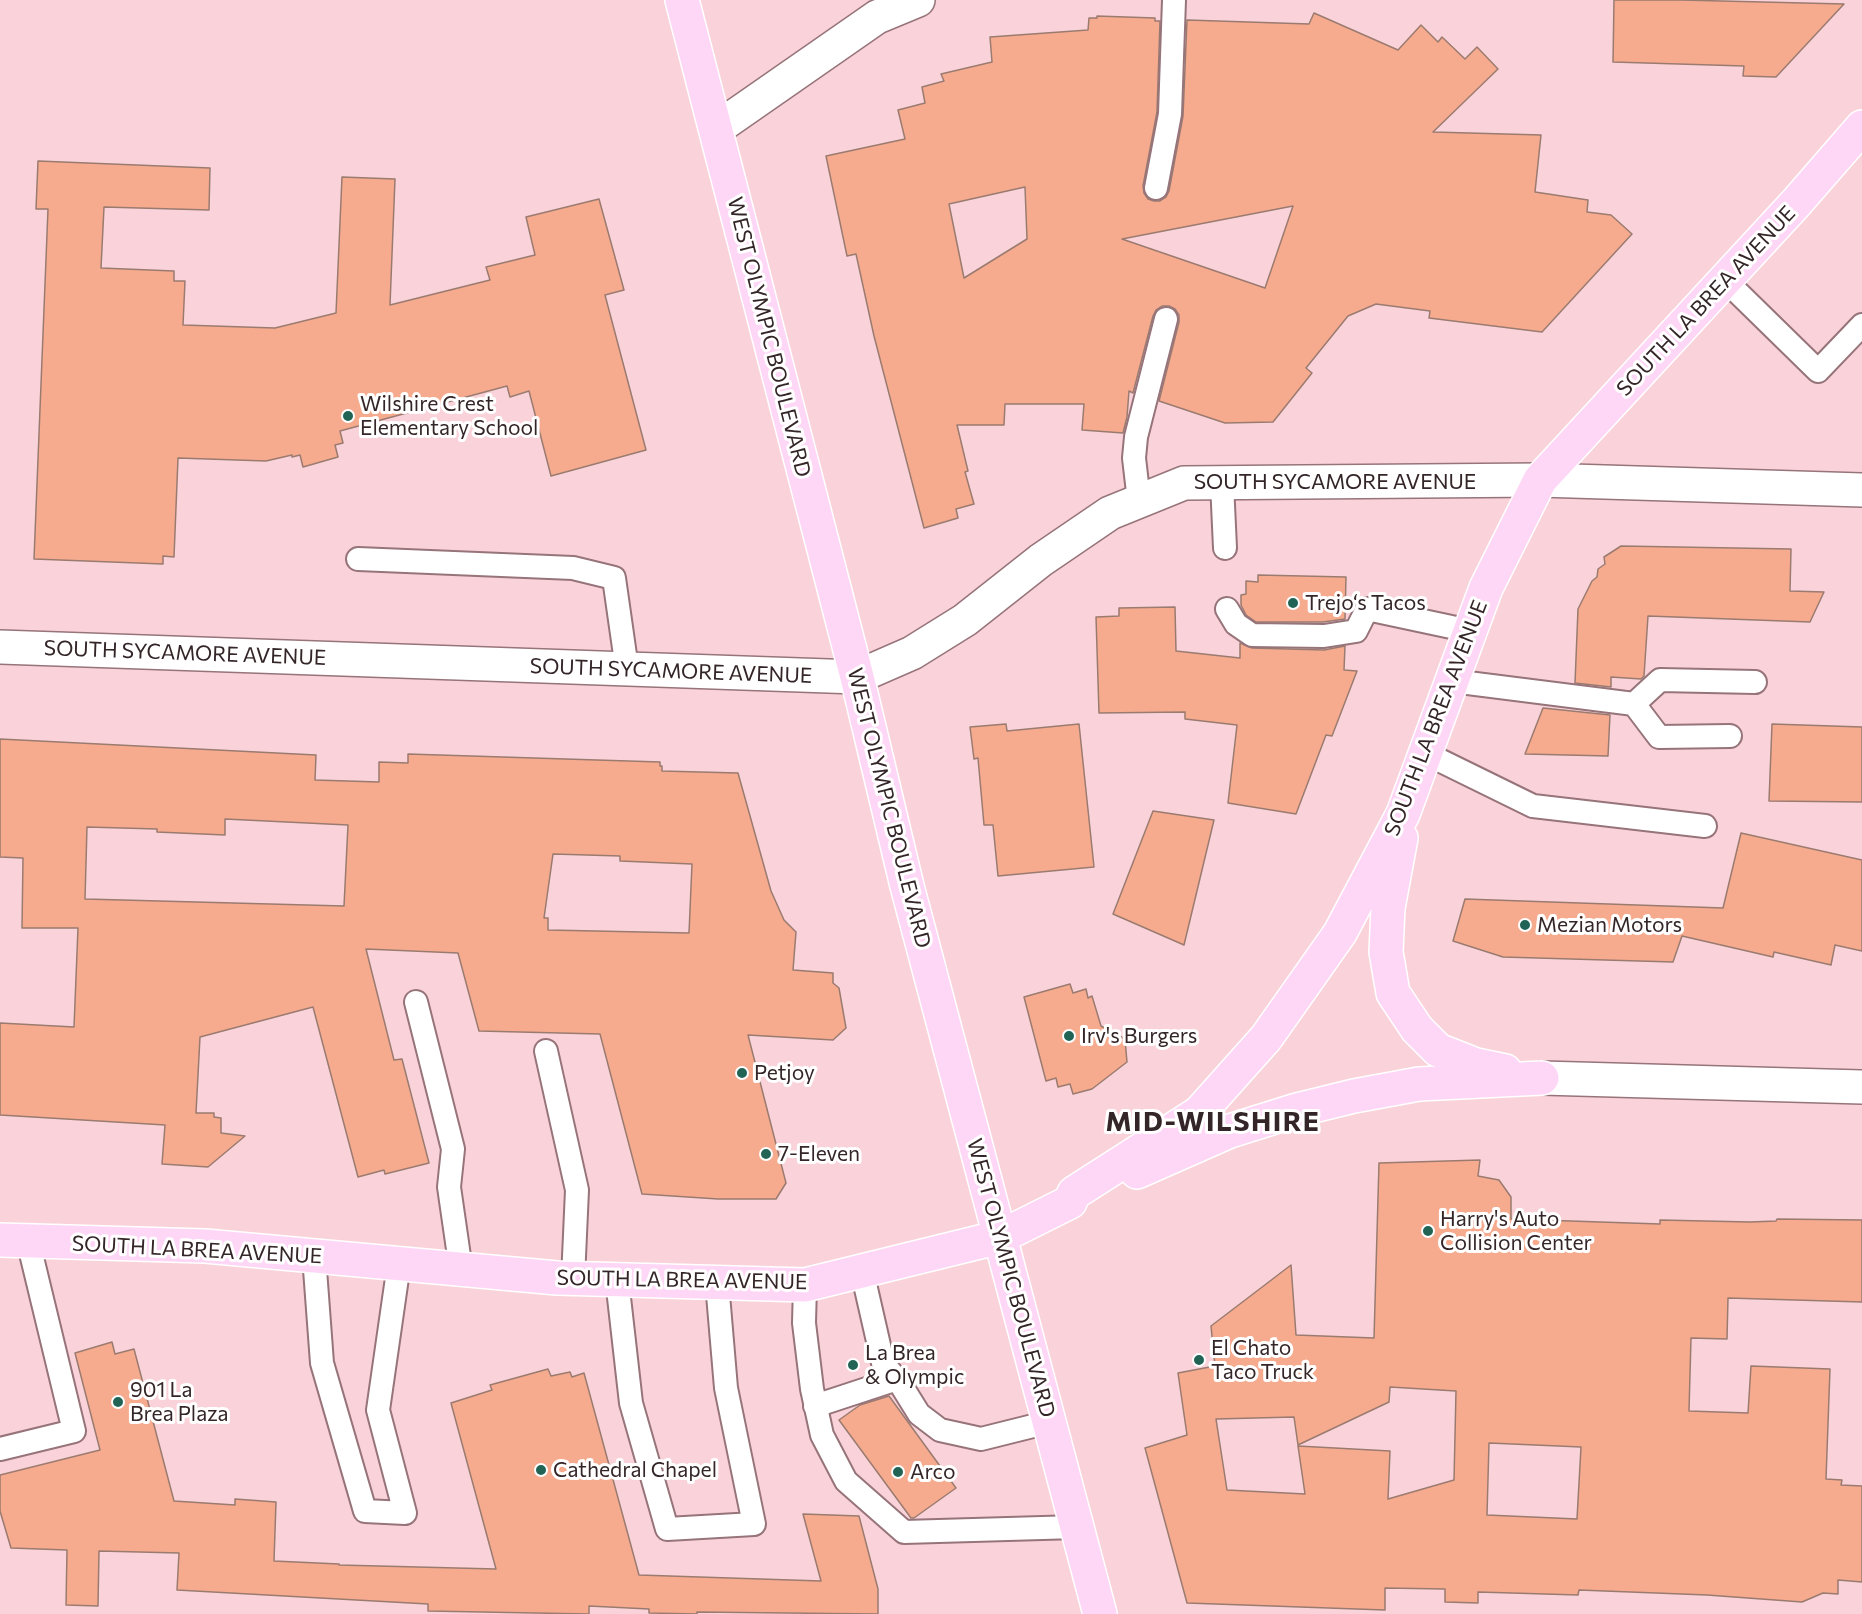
<!DOCTYPE html>
<meta charset="utf-8">
<style>
body{margin:0}
canvas{display:block;background:#f9d3d9}
</style>
<canvas width="1862" height="1614"></canvas>
<script>
const context = document.querySelector('canvas').getContext('2d');
context.lineJoin = 'round';
function fill(path, color) { context.fillStyle = color; context.fill(path, 'evenodd'); }
function trace(path, color, width, dash) { context.strokeStyle = color; context.lineWidth = width; context.lineCap = dash ? 'butt' : 'round'; context.setLineDash(dash || []); context.stroke(path); }
function label(font, color, halo, rows, align = 'center') {
  context.font = font + ' Commissioner,sans-serif'; context.lineWidth = 6; context.setLineDash([]); context.textBaseline = 'middle'; context.strokeStyle = halo; context.fillStyle = color; for (const [text, x, y, turn = 0] of rows) {
    context.save(); context.translate(x, y); context.rotate((+turn || 0) * Math.PI / 180); context.textAlign = isNaN(turn) ? turn : align; if (halo) context.strokeText(text, 0, 0); context.fillText(text, 0, 0); context.restore();
  }
}
const building = new Path2D(`
 M 1614,0 L 1681,0 L 1844,4 L 1776,77 L 1743,76 L 1744,66 L 1613,62 Z
 M 1314,13 L 1398,50 L 1421,25 L 1438,42 L 1442,37 L 1465,59 L 1477,47 L 1498,69 L 1433,132 L 1541,135 L 1535,192 L 1588,200 L 1587,212 L 1611,215 L 1632,234 L 1542,332 L 1429,318 L 1430,311 L 1376,304 L 1348,316 L 1306,368 L 1312,373 L 1273,422 L 1225,423 L 1159,401 L 1179,322 L 1179,315 L 1175,309 L 1169,306 L 1162,306 L 1156,310 L 1153,316 L 1133,393 L 1129,391 L 1127,417 L 1123,433 L 1082,430 L 1084,404 L 1005,404 L 1004,425 L 957,425 L 968,471 L 965,472 L 974,504 L 956,509 L 958,518 L 924,528 L 874,336 L 856,254 L 847,256 L 826,156 L 905,139 L 898,110 L 925,103 L 922,87 L 944,81 L 941,74 L 992,62 L 990,37 L 1088,30 L 1089,18 L 1097,18 L 1097,16 L 1155,18 L 1155,21 L 1160,21 L 1157,112 L 1143,186 L 1144,193 L 1148,199 L 1154,201 L 1160,201 L 1166,197 L 1169,191 L 1183,116 L 1187,20 L 1309,24 ZM 1025,187 L 1027,239 L 964,278 L 949,204 ZM 1293,206 L 1265,288 L 1122,239 Z
 M 38,161 L 210,168 L 209,210 L 104,207 L 101,268 L 174,271 L 174,281 L 185,281 L 183,325 L 275,328 L 336,313 L 342,177 L 395,179 L 390,305 L 490,280 L 486,267 L 535,255 L 526,217 L 599,199 L 624,290 L 605,295 L 646,450 L 551,476 L 529,391 L 510,397 L 507,386 L 340,431 L 343,443 L 335,445 L 338,457 L 303,467 L 300,455 L 292,457 L 292,455 L 266,461 L 178,458 L 174,557 L 163,556 L 163,564 L 34,559 L 48,209 L 36,209 Z
 M 1621,546 L 1791,549 L 1790,591 L 1824,592 L 1810,622 L 1648,616 L 1644,676 L 1641,679 L 1611,677 L 1611,687 L 1575,683 L 1578,609 L 1592,581 L 1597,577 L 1598,569 L 1605,564 L 1604,557 Z
 M 1258,575 L 1346,577 L 1345,619 L 1323,622 L 1256,622 L 1246,615 L 1241,605 L 1241,595 L 1246,594 L 1246,581 L 1258,582 Z
 M 1175,607 L 1176,651 L 1240,658 L 1240,643 L 1252,648 L 1324,650 L 1345,646 L 1344,670 L 1357,671 L 1332,736 L 1326,735 L 1296,814 L 1228,803 L 1237,725 L 1185,719 L 1185,712 L 1099,713 L 1096,617 L 1119,616 L 1119,608 Z
 M 1543,708 L 1610,715 L 1608,756 L 1525,754 Z
 M 1006,724 L 1007,731 L 1079,724 L 1094,867 L 998,876 L 993,825 L 984,825 L 978,758 L 974,759 L 970,727 Z
 M 1772,724 L 1862,727 L 1862,802 L 1769,801 Z
 M 0,739 L 316,755 L 315,780 L 379,782 L 379,762 L 408,763 L 408,754 L 660,762 L 660,766 L 662,766 L 662,771 L 738,773 L 771,891 L 784,920 L 796,932 L 793,970 L 833,973 L 833,983 L 839,988 L 846,1028 L 833,1040 L 748,1035 L 786,1183 L 776,1199 L 718,1199 L 642,1194 L 600,1034 L 479,1031 L 458,953 L 366,949 L 394,1060 L 402,1059 L 429,1163 L 385,1174 L 384,1170 L 358,1177 L 313,1007 L 200,1037 L 196,1113 L 214,1113 L 214,1117 L 221,1118 L 221,1133 L 245,1136 L 208,1167 L 162,1164 L 165,1125 L 0,1115 L 0,1023 L 74,1027 L 78,928 L 22,928 L 23,858 L 0,857 ZM 225,819 L 348,825 L 344,906 L 85,899 L 87,827 L 157,829 L 157,832 L 225,835 ZM 553,854 L 620,856 L 620,861 L 692,864 L 689,933 L 548,930 L 548,918 L 544,918 Z
 M 1153,811 L 1214,820 L 1184,945 L 1113,914 Z
 M 1741,833 L 1862,860 L 1862,951 L 1835,945 L 1831,965 L 1774,952 L 1773,957 L 1682,936 L 1673,962 L 1503,957 L 1453,941 L 1465,899 L 1723,908 Z
 M 1070,984 L 1073,993 L 1086,989 L 1088,998 L 1092,996 L 1101,1026 L 1125,1039 L 1127,1062 L 1092,1089 L 1073,1094 L 1070,1084 L 1058,1087 L 1056,1078 L 1046,1081 L 1024,997 Z
 M 1480,1160 L 1478,1176 L 1499,1180 L 1511,1197 L 1511,1219 L 1660,1224 L 1660,1220 L 1750,1222 L 1776,1221 L 1777,1219 L 1862,1220 L 1862,1302 L 1728,1298 L 1727,1339 L 1691,1338 L 1689,1411 L 1748,1413 L 1751,1366 L 1830,1369 L 1826,1479 L 1842,1480 L 1841,1485 L 1862,1486 L 1862,1582 L 1838,1580 L 1838,1594 L 1823,1593 L 1802,1602 L 1707,1595 L 1579,1590 L 1578,1595 L 1478,1592 L 1478,1603 L 1445,1602 L 1445,1589 L 1385,1588 L 1385,1610 L 1187,1603 L 1145,1448 L 1187,1435 L 1178,1373 L 1215,1366 L 1211,1326 L 1291,1265 L 1296,1335 L 1374,1338 L 1379,1163 ZM 1390,1387 L 1456,1391 L 1454,1480 L 1388,1499 L 1390,1451 L 1298,1446 L 1305,1494 L 1227,1490 L 1216,1419 L 1294,1417 L 1298,1445 L 1389,1402 ZM 1489,1443 L 1581,1447 L 1577,1519 L 1487,1515 Z
 M 112,1342 L 115,1354 L 134,1349 L 174,1501 L 235,1505 L 235,1499 L 276,1502 L 274,1561 L 339,1564 L 339,1565 L 496,1569 L 451,1403 L 492,1390 L 490,1385 L 548,1369 L 551,1376 L 570,1372 L 572,1377 L 584,1373 L 639,1575 L 821,1581 L 803,1514 L 859,1516 L 878,1589 L 878,1614 L 697,1612 L 697,1614 L 649,1613 L 649,1609 L 589,1606 L 589,1614 L 428,1611 L 428,1604 L 177,1590 L 179,1553 L 99,1551 L 98,1606 L 66,1605 L 67,1550 L 11,1548 L 0,1511 L 0,1475 L 100,1450 L 75,1353 Z
 M 889,1396 L 956,1488 L 914,1518 L 911,1518 L 839,1420 L 860,1405 Z`);
fill(building, '#f6ab8f');
trace(building, '#9b7b70', 1.5);
const service = new Path2D(`
 M 1156,188 L 1170,114 L 1174,0
 M 1725,280 L 1818,371 L 1862,325
 M 1222,483 L 1225,548
 M 1139,501 L 1134,458 L 1136,437 L 1166,319
 M 358,559 L 573,568 L 614,578 L 627,669
 M 1227,609 L 1236,624 L 1252,635 L 1324,636 L 1356,631 L 1367,609 L 1470,631
 M 1452,681 L 1634,704 L 1660,680 L 1755,682
 M 1634,704 L 1659,737 L 1730,736
 M 1425,753 L 1533,806 L 1705,826
 M 416,1002 L 453,1149 L 449,1187 L 461,1270
 M 546,1051 L 577,1190 L 573,1279
 M 314,1256 L 322,1363 L 365,1511 L 405,1513 L 378,1410 L 399,1264
 M 862,1271 L 883,1363 L 901,1385 L 919,1414 L 940,1430 L 981,1439 L 1049,1422
 M 617,1280 L 631,1403 L 667,1529 L 754,1524 L 726,1388 L 717,1283
 M 805,1285 L 804,1323 L 812,1389 L 822,1435 L 846,1481 L 904,1532 L 1077,1527
 M 815,1406 L 897,1379
 M 0,1449 L 74,1431 L 28,1241`);
const minor = new Path2D(`
 M 716,129 L 877,17 L 918,0
 M 0,647 L 857,677 L 912,653 L 965,620 L 1041,560 L 1110,513 L 1184,483 L 1540,480 L 1862,490`);
const tertiary = new Path2D(`
 M 1542,1078 L 1862,1087`);
const primary = new Path2D(`
 M 682,0 L 857,677 L 907,886 L 1100,1614
 M 1401,838 L 1388,908 L 1386,952 L 1393,993 L 1417,1029 L 1438,1050 L 1476,1065 L 1505,1071
 M 1137,1172 L 1230,1131 L 1297,1110 L 1354,1096 L 1419,1084 L 1542,1078
 M 0,1240 L 205,1246 L 557,1278 L 805,1285 L 1000,1237 L 1070,1202 L 1074,1193 L 1199,1113 L 1266,1038 L 1340,933 L 1403,814 L 1486,588 L 1540,480 L 1796,203 L 1862,127`);
trace(service, '#96747a', 26);
trace(minor, '#96747a', 36);
trace(tertiary, '#96747a', 36);
trace(primary, '#fff', 36);
trace(service, '#fff', 22);
trace(minor, '#fff', 33);
trace(tertiary, '#fff', 33);
trace(primary, '#fed7f7', 33);
for (const [x, y, r, color] of [
 [348,416,6,"#216455"],
 [1293,603,6,"#216455"],
 [1525,925,6,"#216455"],
 [1069,1036,6,"#216455"],
 [742,1073,6,"#216455"],
 [766,1154,6,"#216455"],
 [1428,1231,6,"#216455"],
 [1199,1360,6,"#216455"],
 [853,1365,6,"#216455"],
 [118,1402,6,"#216455"],
 [541,1470,6,"#216455"],
 [898,1472,6,"#216455"]
]) { const dot = new Path2D(); dot.arc(x, y, r, 0, 2 * Math.PI); context.fillStyle = color; context.fill(dot); trace(dot, '#fff', 2); }
label('21px', '#342628', '#fff', [
 ["SOUTH LA BREA AVENUE",1706,301,-47],
 ["WEST OLYMPIC BOULEVARD",769,337,76],
 ["SOUTH SYCAMORE AVENUE",1335,482],
 ["SOUTH SYCAMORE AVENUE",185,653,2],
 ["SOUTH SYCAMORE AVENUE",671,671,2],
 ["SOUTH LA BREA AVENUE",1436,718,-69],
 ["WEST OLYMPIC BOULEVARD",889,808,76],
 ["SOUTH LA BREA AVENUE",197,1250,3],
 ["WEST OLYMPIC BOULEVARD",1011,1278,75],
 ["SOUTH LA BREA AVENUE",682,1280,1]
]);
label('21px', '#342628', '#fff', [
 ["Wilshire Crest",360,404],
 ["Elementary School",360,428],
 ["Trejo‘s Tacos",1305,603],
 ["Mezian Motors",1537,925],
 ["Irv's Burgers",1081,1036],
 ["Petjoy",754,1073],
 ["7-Eleven",778,1154],
 ["Harry's Auto",1440,1219],
 ["Collision Center",1440,1243],
 ["El Chato",1211,1348],
 ["Taco Truck",1211,1372],
 ["La Brea",865,1353],
 ["& Olympic",865,1377],
 ["901 La",130,1390],
 ["Brea Plaza",130,1414],
 ["Cathedral Chapel",553,1470],
 ["Arco",910,1472]
], 'left');
context.letterSpacing = '1.5px';
label('bold 27px', '#342628', '#fff', [
 ["MID-WILSHIRE",1213,1122]
]);
context.letterSpacing = '0px';
</script>
